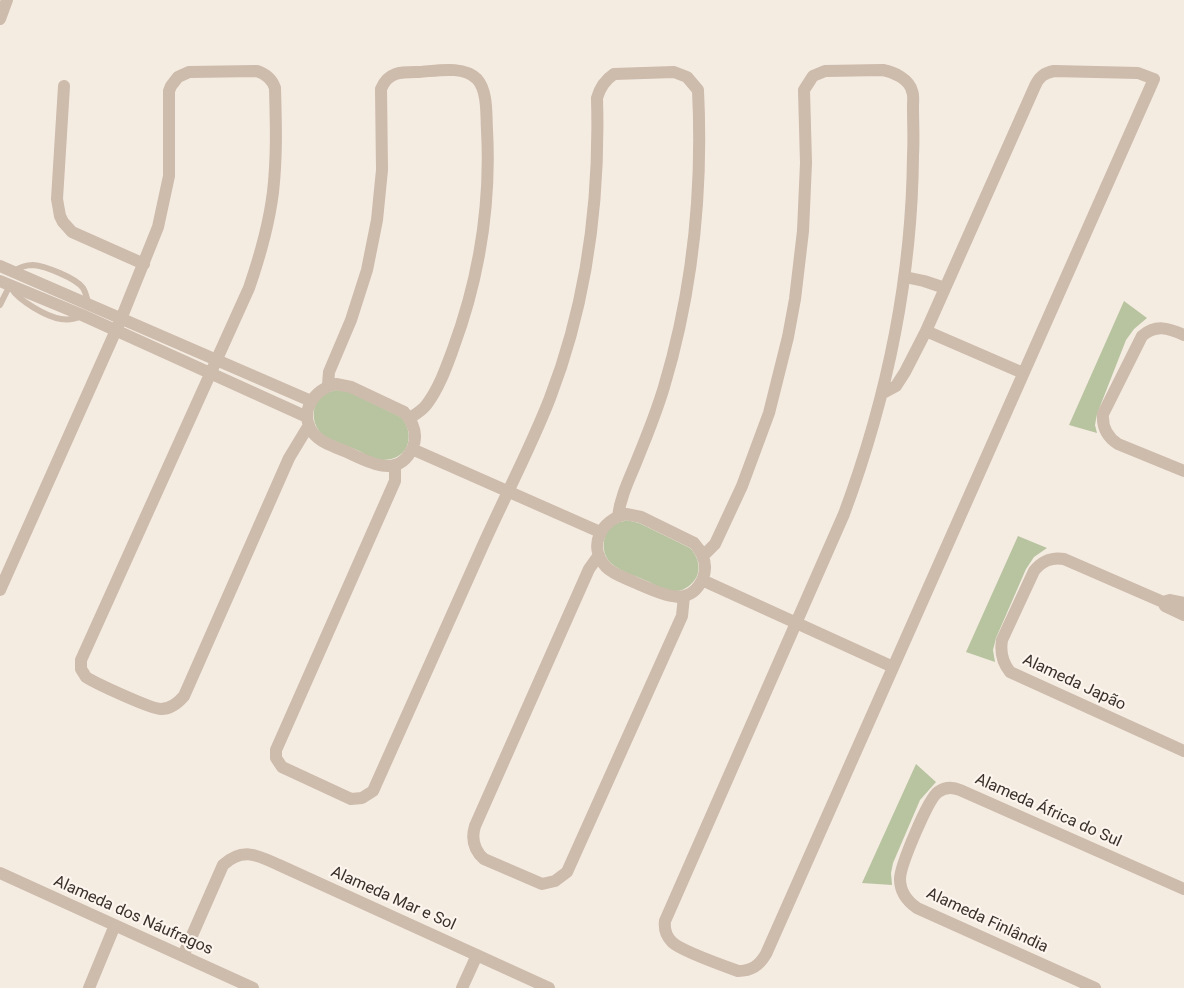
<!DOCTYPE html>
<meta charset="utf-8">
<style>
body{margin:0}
canvas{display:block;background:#f4ebe1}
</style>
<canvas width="1184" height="988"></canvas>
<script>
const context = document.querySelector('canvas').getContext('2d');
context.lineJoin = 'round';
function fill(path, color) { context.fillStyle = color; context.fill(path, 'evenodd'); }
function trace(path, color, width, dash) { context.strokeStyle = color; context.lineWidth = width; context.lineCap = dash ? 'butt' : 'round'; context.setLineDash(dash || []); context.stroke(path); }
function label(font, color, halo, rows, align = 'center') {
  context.font = font + ' Roboto,sans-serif'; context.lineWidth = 4.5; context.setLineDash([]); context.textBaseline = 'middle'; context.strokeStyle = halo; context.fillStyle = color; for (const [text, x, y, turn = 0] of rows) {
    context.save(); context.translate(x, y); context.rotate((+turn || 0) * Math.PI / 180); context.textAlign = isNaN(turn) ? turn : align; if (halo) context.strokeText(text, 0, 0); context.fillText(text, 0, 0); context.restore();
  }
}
fill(new Path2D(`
 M 1124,301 L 1147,318 L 1134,329 L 1126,340 L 1097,414 L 1095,425 L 1097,433 L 1069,425 Z
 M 336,390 L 349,392 L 401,417 C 408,425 411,436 407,446 C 403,456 393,460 382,460 C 374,460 365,454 357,450 C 346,445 331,441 322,434 C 311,424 311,405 322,396 C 326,393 332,391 336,390 Z
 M 626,520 L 639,523 L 690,548 C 697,555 701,566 697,576 C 693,584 685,591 676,591 C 666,592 656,585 647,581 C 636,576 621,572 612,564 C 600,554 601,532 615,524 C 618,522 623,522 626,520 Z
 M 1018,536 L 1047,548 L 1034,557 L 1026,569 L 996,638 L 993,650 L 995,662 L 966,652 Z
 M 916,764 L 936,782 L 920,800 L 893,863 L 891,873 L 892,885 L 862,883 Z`), '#b8c4a0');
trace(new Path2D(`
 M 15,271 C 20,267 26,265 33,265 C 45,266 76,278 83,288 C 86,293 87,298 88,303
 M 11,288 C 19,301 47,317 61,319 C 68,320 75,319 81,316
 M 0,305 L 10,285`), '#cdbbac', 6);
trace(new Path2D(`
 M 0,19 L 7,0
 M 64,86 L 57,199 L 60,216 L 63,222 L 72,232 L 144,264
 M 0,266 L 311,401
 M 905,277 L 924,281 L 945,288
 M 0,281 L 82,315 L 307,417
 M 926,331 L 1023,373
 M 1184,335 C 1168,328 1156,324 1142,336 L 1103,414 C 1102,427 1107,437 1118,444 L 1184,471
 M 336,384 L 351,387 L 404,412 C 413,422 418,434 413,447 C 399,480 368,462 347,452 C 335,447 321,443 313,433 C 298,412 314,389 336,384 Z
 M 328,385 L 329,372 L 351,320 L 367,270 L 377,220 L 382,170 L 381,89 C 388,71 402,72 419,72 C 436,71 463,65 477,79 C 488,91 486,115 487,130 C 491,205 479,279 453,349 C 446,368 439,388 427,404 C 423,410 416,414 410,418
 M 412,449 L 600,532
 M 395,465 L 395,481 L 276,750 L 276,758 L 282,767 L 351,799 L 362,798 L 373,791 C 410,708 447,625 484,543 C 506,494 531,447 550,398 C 587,302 600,200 597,98 C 600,87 605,80 614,74 L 674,72 L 687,77 L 698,90 C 703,191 693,290 664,387 C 657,410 648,433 639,455 C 631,476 621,494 618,516
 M 626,514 L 641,517 L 694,543 C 703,553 708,565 703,578 C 689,611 658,592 636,583 C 626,578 614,575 606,567 C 587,546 601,520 626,514 Z
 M 599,555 L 589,569 L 475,826 C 471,839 474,850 484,859 L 542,884 L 555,881 L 567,872 L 682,616 L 684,596
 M 703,556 L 715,544 L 742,486 L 769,413 L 788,337 L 795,299 L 803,231 L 806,163 L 804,90 L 813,76 L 825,71 L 883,70 C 894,72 909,79 912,91 C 914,95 913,102 913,106 C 913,123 914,139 913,155 C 912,279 887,398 844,514 L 665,921 C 664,929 666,936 672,942 C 680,950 724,966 738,971 C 751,971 759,966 766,954 L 1154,79 L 1138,73 L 1054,71 C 1044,73 1039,77 1035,86 L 926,331 L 905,372 L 896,386 L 883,393
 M 702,580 L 893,667
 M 0,590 L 121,319 L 158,227 L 169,176 L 169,91 L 171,86 L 178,77 L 189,72 L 257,71 C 266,74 272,79 275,88 C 276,123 277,157 273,192 C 269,225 260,256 249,288 L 81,660 L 81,669 L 86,677 C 95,683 151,709 161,709 C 171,709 178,703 184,696 L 289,458 L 309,425
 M 1163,602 L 1170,600 L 1184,603
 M 1184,615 L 1165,606 L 1163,602 L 1064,559 C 1051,557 1042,561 1034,571 L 1002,640 C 1000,652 1002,662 1010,672 L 1184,751
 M 0,873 L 253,988
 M 183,956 L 223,865 C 243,847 257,855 279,865 L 549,988
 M 89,988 L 115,925
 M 462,988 L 477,955
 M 1095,988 L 917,908 C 907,901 900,892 900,879 C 900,866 928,799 938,792 C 945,787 953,787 960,790 L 1184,889`), '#cdbbac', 12);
label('16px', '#3b302b', '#fbf5ee', [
 ["Alameda Japão",1074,683,25],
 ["Alameda África do Sul",1048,811,24],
 ["Alameda Mar e Sol",393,899,24],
 ["Alameda dos Náufragos",133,916,24],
 ["Alameda Finlândia",987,921,25]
]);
</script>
